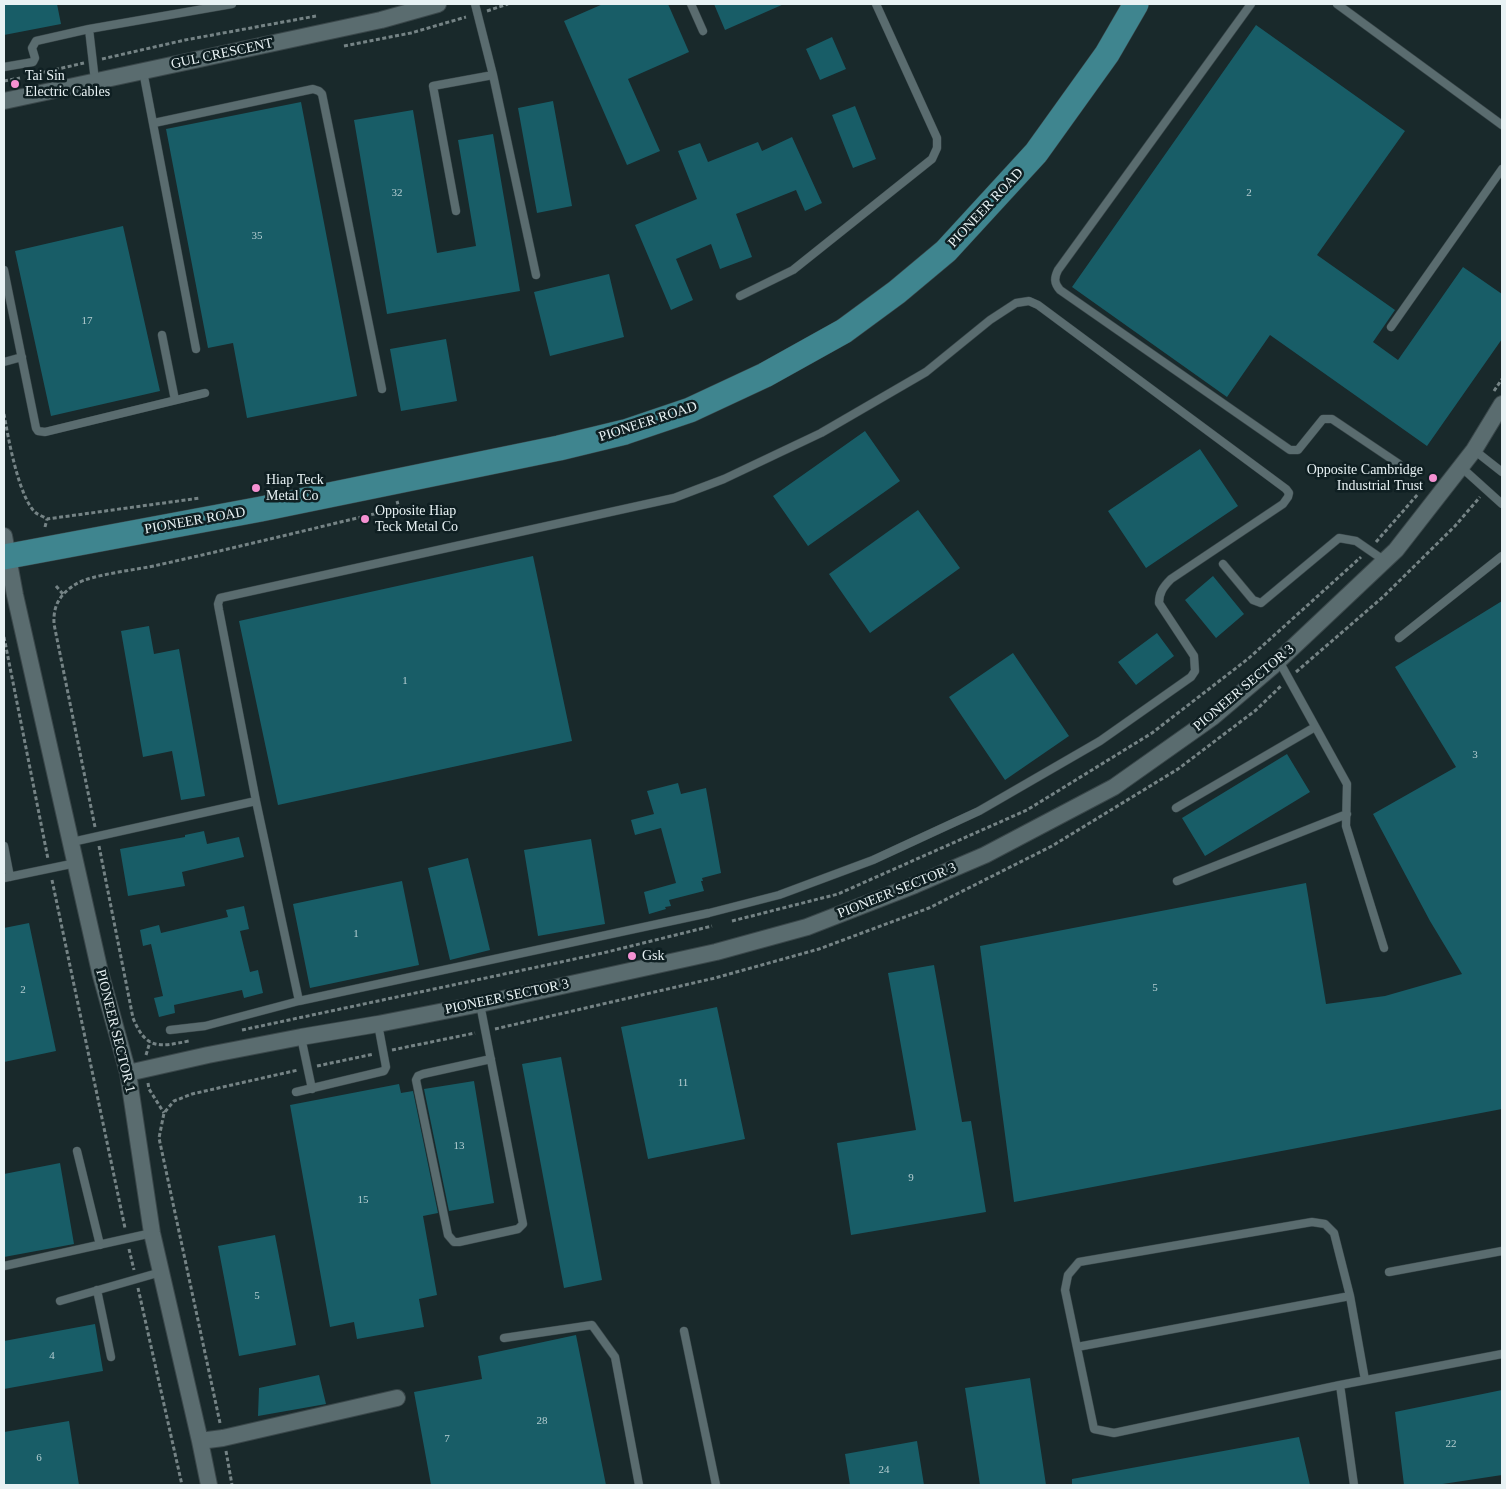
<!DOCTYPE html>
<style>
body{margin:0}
#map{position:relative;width:1506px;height:1489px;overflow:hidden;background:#19292b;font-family:"Times New Roman",serif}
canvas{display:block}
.frame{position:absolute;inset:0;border:5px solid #e8f2f4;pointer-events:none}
</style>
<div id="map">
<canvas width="1506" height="1489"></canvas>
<div class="frame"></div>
</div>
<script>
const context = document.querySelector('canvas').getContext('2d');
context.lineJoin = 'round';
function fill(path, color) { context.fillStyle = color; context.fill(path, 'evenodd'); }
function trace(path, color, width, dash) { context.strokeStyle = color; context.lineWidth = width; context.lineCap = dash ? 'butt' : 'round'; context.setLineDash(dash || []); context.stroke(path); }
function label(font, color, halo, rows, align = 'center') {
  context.font = font + ' "Times New Roman",serif'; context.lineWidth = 5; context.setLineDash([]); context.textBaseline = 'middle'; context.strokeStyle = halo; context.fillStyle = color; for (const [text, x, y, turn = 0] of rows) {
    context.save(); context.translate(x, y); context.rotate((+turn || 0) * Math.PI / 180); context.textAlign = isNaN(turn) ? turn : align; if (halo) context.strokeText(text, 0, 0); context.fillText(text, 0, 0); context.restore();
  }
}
fill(new Path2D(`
 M 4,4 L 57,4 L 61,24 L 4,35 Z
 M 603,4 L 668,4 L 689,52 L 628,79 L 660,151 L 627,165 L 564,21 Z
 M 714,4 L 784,4 L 725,30 Z
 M 1256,25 L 1405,131 L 1317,255 L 1395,310 L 1373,342 L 1398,360 L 1463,267 L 1502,294 L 1502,339 L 1427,446 L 1270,335 L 1227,397 L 1072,287 Z
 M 832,37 L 846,69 L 820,80 L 806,49 Z
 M 553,101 L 572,206 L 537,213 L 518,108 Z
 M 301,102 L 357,396 L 247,418 L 233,343 L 208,348 L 166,129 Z
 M 855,106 L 876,159 L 853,168 L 832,115 Z
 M 413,110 L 437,253 L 476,246 L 458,140 L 493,134 L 520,291 L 387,314 L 354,120 Z
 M 792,137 L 822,203 L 805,211 L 796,190 L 736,214 L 752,257 L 720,269 L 711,244 L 676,259 L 693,300 L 671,310 L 635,225 L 697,199 L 678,151 L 700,143 L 708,162 L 758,142 L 762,151 Z
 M 123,226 L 160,391 L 51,416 L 15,251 Z
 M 609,274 L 624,337 L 550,356 L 534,292 Z
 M 446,339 L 457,401 L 401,411 L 390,349 Z
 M 865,431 L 900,481 L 808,546 L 773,496 Z
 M 1200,449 L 1238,506 L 1146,568 L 1108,511 Z
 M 918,510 L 960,568 L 870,633 L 829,574 Z
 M 533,556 L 572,741 L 278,805 L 239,621 Z
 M 1213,576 L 1244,614 L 1216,638 L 1185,600 Z
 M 1502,601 L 1502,1109 L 1014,1202 L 980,946 L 1306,883 L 1326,1004 L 1385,996 L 1462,974 L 1430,921 L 1373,814 L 1456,767 L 1395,667 Z
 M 149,626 L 154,654 L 179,649 L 205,796 L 181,800 L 172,751 L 143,757 L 121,631 Z
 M 1157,633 L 1174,656 L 1136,685 L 1118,662 Z
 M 1013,653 L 1069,736 L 1005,780 L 949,697 Z
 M 1287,754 L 1310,792 L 1205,856 L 1182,818 Z
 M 678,783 L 681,794 L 706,788 L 721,873 L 702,878 L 703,881 L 701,881 L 704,891 L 669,900 L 671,906 L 665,907 L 666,909 L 649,914 L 644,892 L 676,883 L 661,828 L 635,835 L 631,820 L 654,814 L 647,791 Z
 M 204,831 L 207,844 L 239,837 L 244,857 L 182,872 L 185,886 L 128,896 L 120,849 L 185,837 L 185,835 Z
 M 591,839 L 605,924 L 538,936 L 524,850 Z
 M 468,858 L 490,950 L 450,960 L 428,868 Z
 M 402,881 L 419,965 L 310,988 L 293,904 Z
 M 244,906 L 249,929 L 240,931 L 250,972 L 258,970 L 263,993 L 244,998 L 242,990 L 174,1005 L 175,1013 L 159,1017 L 154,998 L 163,996 L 151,944 L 143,946 L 140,930 L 159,925 L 161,933 L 228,917 L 226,910 Z
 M 29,923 L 56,1051 L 4,1062 L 4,928 Z
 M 934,965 L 962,1122 L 971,1121 L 986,1212 L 851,1235 L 837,1143 L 916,1130 L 888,973 Z
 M 717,1007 L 745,1139 L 648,1159 L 621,1027 Z
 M 561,1057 L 602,1280 L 564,1288 L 522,1064 Z
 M 474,1081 L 494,1203 L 449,1211 L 424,1089 Z
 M 399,1084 L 401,1093 L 413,1091 L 438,1213 L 423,1216 L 437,1295 L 419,1299 L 424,1327 L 357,1339 L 354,1322 L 330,1327 L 290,1105 Z
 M 60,1163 L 74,1244 L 4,1257 L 4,1174 Z
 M 275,1235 L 296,1345 L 239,1356 L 218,1246 Z
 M 95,1324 L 103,1371 L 4,1389 L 4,1341 Z
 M 576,1335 L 606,1485 L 431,1485 L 414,1392 L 482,1379 L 478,1356 Z
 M 319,1375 L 326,1404 L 258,1416 L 259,1388 Z
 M 1030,1378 L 1046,1485 L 980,1485 L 965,1388 Z
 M 1502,1390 L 1502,1475 L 1436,1485 L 1404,1485 L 1395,1412 Z
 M 69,1421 L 79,1485 L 4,1485 L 4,1432 Z
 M 1299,1437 L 1310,1485 L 1072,1485 L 1072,1479 Z
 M 917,1441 L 924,1485 L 850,1485 L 845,1454 Z`), '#185d67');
const lane = new Path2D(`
 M 475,4 L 493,75 L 536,275
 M 691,4 L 703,31
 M 1251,4 L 1058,270 C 1054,278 1054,283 1060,290 L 1290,450 L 1298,450 L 1323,419 L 1332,419 L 1399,464
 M 1337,4 L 1502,125
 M 89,29 L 95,81
 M 4,67 L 33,62 L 35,58 L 32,48 L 36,41 L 89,29 L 232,4
 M 143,71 L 196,349
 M 154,123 L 313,89 L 319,91 L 322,94 L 382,389
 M 456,211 L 433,86 L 493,75
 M 4,270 L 36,428 L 38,431 L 45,432 L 205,393
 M 740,296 L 793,270 L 932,159 L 937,148 L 937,138 L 876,4
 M 1391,327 L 1502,169
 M 162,335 L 175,400
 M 4,362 L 22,357
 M 1474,450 L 1502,472
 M 1461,467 L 1502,504
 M 1223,564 L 1253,600 L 1261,603 L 1339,538 L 1356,541 L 1385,561
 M 1399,638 L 1502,556
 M 1279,661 L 1347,784 L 1346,826 L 1384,948
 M 1176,808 L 1315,727
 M 72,842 L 256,801
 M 4,846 L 10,877
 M 4,878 L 76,863
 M 1177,881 L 1347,814
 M 480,1004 L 523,1224 L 518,1229 L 459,1242 L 454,1242 L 448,1235 L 416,1080 L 418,1076 L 423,1074 L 491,1059
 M 170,1030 L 205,1026 L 299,1001 L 709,913 L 779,895 L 873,860 L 979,811 L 1100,741 L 1191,677 L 1195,671 L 1194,656 L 1159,603 C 1159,593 1163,587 1171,579 L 1283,504 L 1288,497 L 1289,493 L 1286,489 L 1038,305 L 1029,301 L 1016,303 L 990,320 L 926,372 L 821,433 L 724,479 L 674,498 L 220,598 L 218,604 L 219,610 L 256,801 L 299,1001
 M 301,1037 L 312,1089
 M 296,1092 L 384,1071 L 386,1067 L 378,1024
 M 77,1151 L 100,1245
 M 4,1266 L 152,1233
 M 1389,1272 L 1502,1251
 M 97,1290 L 111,1357
 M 60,1301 L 161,1272
 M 684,1331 L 716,1485
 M 504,1338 L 592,1325 L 615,1357 L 639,1485
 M 1077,1347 L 1350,1296
 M 1365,1380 L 1350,1296 L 1334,1233 L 1325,1224 L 1312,1222 L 1079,1262 L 1068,1275 L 1065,1290 L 1094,1429 L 1114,1433 L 1340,1385 L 1502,1354
 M 1340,1385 L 1354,1485`);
const street = new Path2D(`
 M 4,101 L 381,20 L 438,4
 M 4,536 L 15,595 L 100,972 L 128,1073 L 152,1233 L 200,1441 L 209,1485
 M 128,1073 L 208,1055 L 301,1037 L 378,1024 L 480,1004 L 716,952 L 807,927 L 915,885 L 985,855 L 1114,787 L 1213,717 L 1272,667 L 1396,550 L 1474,450 L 1502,404
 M 200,1441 L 223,1438 L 397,1398`);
const primary = new Path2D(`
 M 4,557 L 261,509 L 559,448 L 625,432 L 690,410 L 765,375 L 844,331 L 897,292 L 946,251 L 1036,153 L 1107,54 L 1136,4`);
trace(lane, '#3a474a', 9);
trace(street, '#3a474a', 18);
trace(primary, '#3a474a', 26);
trace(new Path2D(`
 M 487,11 L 508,4
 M 344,46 L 411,33 L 466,17
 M 102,59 L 185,40 L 316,16
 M 36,74 L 84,63
 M 4,81 L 20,78
 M 1494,391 L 1502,379
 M 4,414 C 8,437 19,499 36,513 C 39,515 44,517 47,519 L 200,498
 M 45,527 L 47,519
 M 1376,542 L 1418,494
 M 56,586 L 63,594
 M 4,637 L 48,859
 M 1296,672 L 1384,596 L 1455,526 L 1480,497
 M 95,827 L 54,624 C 53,605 60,594 76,584 C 93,574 137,570 158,565 C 239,547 319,527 399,508 L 397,501
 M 99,846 L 133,1018 C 146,1050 159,1047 189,1041
 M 52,880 L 125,1228
 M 732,921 L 838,894 L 1027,810 L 1152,733 L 1249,658 L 1361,557
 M 495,1029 L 715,978 L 819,949 L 929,908 L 1052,846 L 1178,769 L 1256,710 L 1281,686
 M 242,1030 L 603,953 L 712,926
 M 392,1050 L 475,1033
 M 146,1055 L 150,1042
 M 317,1066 L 374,1054
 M 148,1083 L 149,1089 L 164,1113
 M 129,1249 L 134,1270
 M 138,1288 L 182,1485
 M 220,1423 L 159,1138 L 164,1113 L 174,1101 L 192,1094 L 298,1070
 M 226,1451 L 232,1485`), '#758385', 3, [4, 2.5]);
trace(lane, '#5a6c6f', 8);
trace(street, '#5a6c6f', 16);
trace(primary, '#3f858f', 25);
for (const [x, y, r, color] of [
 [15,84,5,"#f591d2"],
 [1433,478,5,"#f591d2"],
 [256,488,5,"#f591d2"],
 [365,519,5,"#f591d2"],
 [632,956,5,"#f591d2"]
]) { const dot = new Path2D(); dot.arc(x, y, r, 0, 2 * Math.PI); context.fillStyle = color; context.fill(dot); trace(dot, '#0f1f22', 2); }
label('11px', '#b4cdd1', null, [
 ["32",397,193],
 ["2",1249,193],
 ["35",257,236],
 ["17",87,321],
 ["1",405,681],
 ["3",1475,755],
 ["1",356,934],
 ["5",1155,988],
 ["2",23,990],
 ["11",683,1083],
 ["13",459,1146],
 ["9",911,1178],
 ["15",363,1200],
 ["5",257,1296],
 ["4",52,1356],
 ["28",542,1421],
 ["7",447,1439],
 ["22",1451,1444],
 ["6",39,1458],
 ["24",884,1470]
]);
label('14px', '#e8f2f4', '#0f1f22', [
 ["GUL CRESCENT",222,54,-12],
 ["PIONEER ROAD",986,208,-47],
 ["PIONEER ROAD",648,422,-18],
 ["PIONEER ROAD",195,521,-10],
 ["PIONEER SECTOR 3",1244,688,-40],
 ["PIONEER SECTOR 3",897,891,-22],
 ["PIONEER SECTOR 3",507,997,-12],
 ["PIONEER SECTOR 1",115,1031,76]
]);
label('14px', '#e8f2f4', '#0f1f22', [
 ["Tai Sin",25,76],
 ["Electric Cables",25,92],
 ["Opposite Cambridge",1423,470,"right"],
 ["Industrial Trust",1423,486,"right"],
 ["Hiap Teck",266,480],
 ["Metal Co",266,496],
 ["Opposite Hiap",375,511],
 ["Teck Metal Co",375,527],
 ["Gsk",642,956]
], 'left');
</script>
